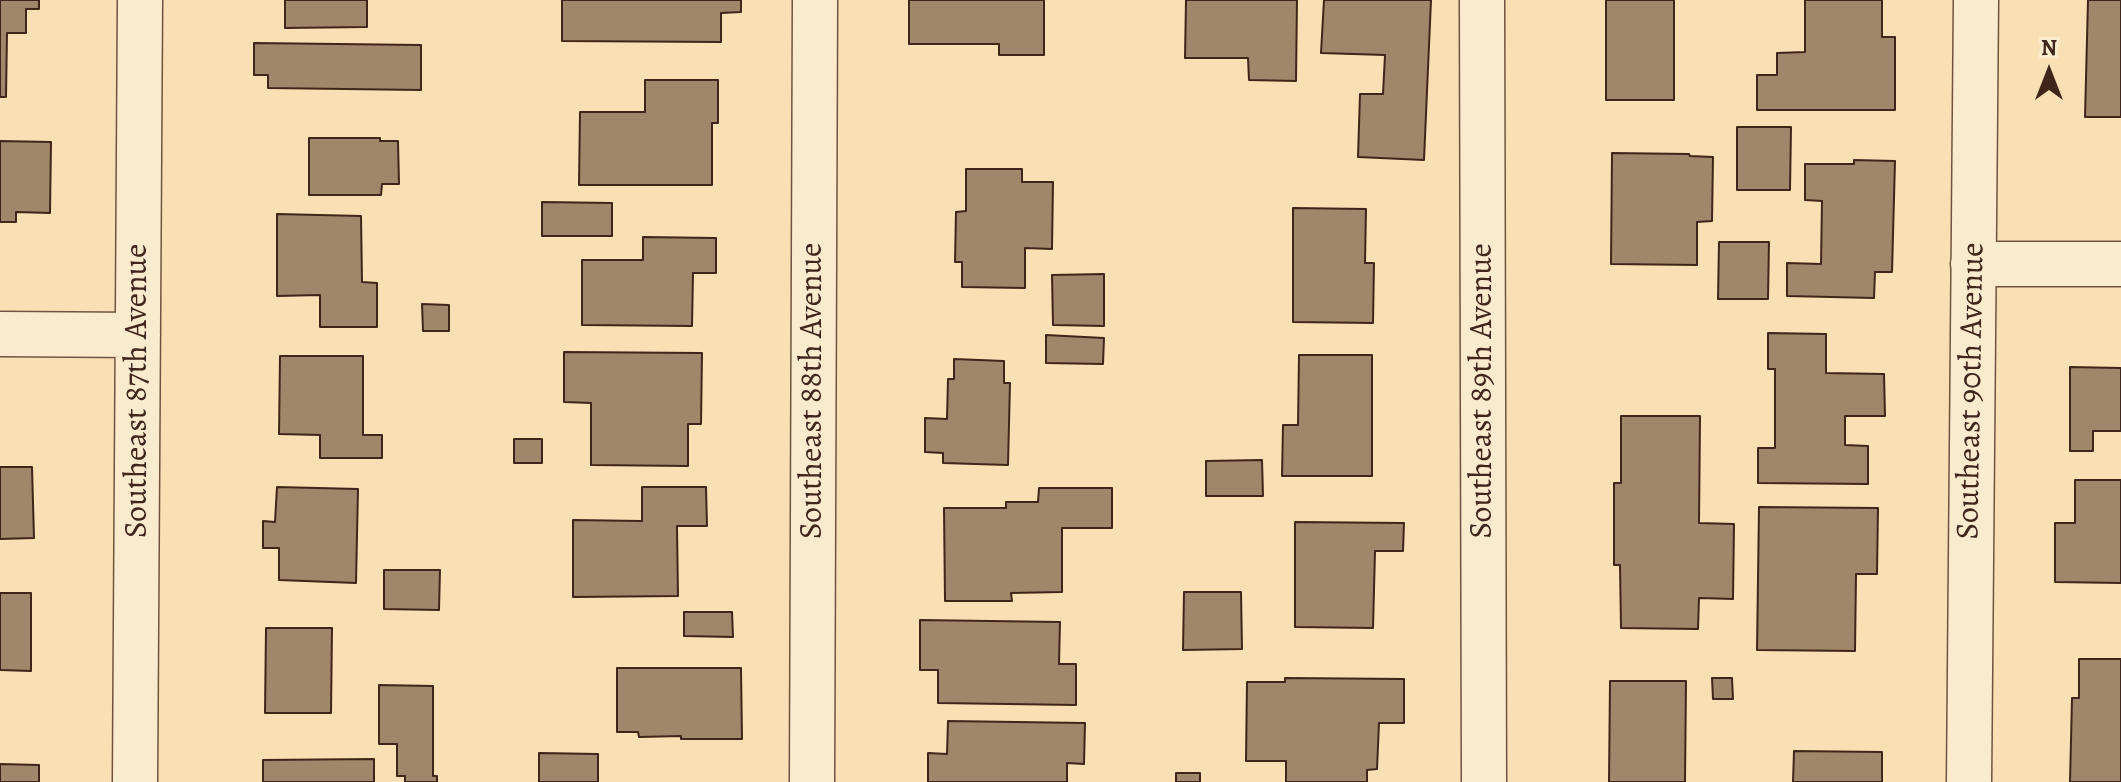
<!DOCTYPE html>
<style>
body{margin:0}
#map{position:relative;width:2121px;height:782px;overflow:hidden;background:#f9e0b4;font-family:Alegreya,serif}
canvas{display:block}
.north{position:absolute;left:2009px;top:32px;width:80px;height:80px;-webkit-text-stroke:6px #fbebce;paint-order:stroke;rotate:0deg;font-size:22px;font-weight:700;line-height:32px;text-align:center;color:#3f251a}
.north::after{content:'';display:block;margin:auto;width:28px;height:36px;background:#3f251a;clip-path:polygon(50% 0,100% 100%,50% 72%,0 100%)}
</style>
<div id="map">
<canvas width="2121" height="782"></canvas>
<div class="north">N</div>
</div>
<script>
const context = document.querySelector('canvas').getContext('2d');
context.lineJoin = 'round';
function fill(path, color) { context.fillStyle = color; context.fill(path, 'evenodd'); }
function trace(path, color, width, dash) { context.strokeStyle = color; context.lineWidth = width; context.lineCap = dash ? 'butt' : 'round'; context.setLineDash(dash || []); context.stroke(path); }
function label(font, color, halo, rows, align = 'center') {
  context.font = font + ' Alegreya,serif'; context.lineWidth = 6; context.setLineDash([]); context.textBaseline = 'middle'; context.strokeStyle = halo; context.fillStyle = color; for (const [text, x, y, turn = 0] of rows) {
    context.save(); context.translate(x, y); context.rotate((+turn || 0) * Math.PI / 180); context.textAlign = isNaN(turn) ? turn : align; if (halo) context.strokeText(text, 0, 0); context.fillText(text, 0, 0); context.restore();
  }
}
const building = new Path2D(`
 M 0,0 L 39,0 L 39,9 L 26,9 L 26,33 L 7,33 L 6,97 L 0,97 Z
 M 285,0 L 367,0 L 367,27 L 285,28 Z
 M 562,0 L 741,0 L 741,12 L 721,13 L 721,42 L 562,41 Z
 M 909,0 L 1044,0 L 1044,55 L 999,55 L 999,44 L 909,44 Z
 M 1186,0 L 1297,0 L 1296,81 L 1249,80 L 1248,58 L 1185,58 Z
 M 1324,0 L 1431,0 L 1424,160 L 1358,157 L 1360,94 L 1383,94 L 1385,55 L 1321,53 Z
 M 1606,0 L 1674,0 L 1674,100 L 1606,100 Z
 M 1805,0 L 1882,0 L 1882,37 L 1895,37 L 1895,110 L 1757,110 L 1757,75 L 1777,75 L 1777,53 L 1805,52 Z
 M 2088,0 L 2121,0 L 2121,117 L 2085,117 Z
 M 254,43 L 421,45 L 421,90 L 268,88 L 268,75 L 254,75 Z
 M 645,80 L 718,80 L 718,123 L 712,123 L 712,185 L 579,185 L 580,112 L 645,112 Z
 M 1737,127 L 1791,127 L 1790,190 L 1737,190 Z
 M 309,138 L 380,138 L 380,141 L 398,141 L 399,184 L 382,184 L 381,195 L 309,195 Z
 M 0,141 L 51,142 L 50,213 L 16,212 L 16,222 L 0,222 Z
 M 1612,153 L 1689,154 L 1690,156 L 1713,157 L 1712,221 L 1697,222 L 1697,265 L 1611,264 Z
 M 1854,160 L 1895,161 L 1892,272 L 1875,272 L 1874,298 L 1787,296 L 1787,263 L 1821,264 L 1822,201 L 1805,200 L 1805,164 L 1854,164 Z
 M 966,169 L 1022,169 L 1022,182 L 1053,182 L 1052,249 L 1025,248 L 1025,288 L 962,287 L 962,262 L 955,262 L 956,212 L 966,211 Z
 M 542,202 L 612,203 L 612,236 L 542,236 Z
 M 1293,208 L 1366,209 L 1365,263 L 1374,263 L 1373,323 L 1293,322 Z
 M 277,214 L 361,216 L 362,282 L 377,283 L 377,327 L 320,327 L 320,295 L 277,296 Z
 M 643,237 L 716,238 L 716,273 L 693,273 L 692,326 L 582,325 L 582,260 L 643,260 Z
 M 1719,242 L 1769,242 L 1768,299 L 1718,299 Z
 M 1104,274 L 1104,326 L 1053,325 L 1052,275 Z
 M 422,304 L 449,305 L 449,331 L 423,331 Z
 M 1768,333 L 1826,334 L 1826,373 L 1884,374 L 1885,416 L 1845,416 L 1845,445 L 1868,446 L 1868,484 L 1758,483 L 1758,448 L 1775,448 L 1775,369 L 1768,369 Z
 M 1046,335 L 1104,338 L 1103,364 L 1046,363 Z
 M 564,352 L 702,353 L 701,424 L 688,424 L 688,466 L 591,465 L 591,403 L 564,402 Z
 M 1299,355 L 1372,355 L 1372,476 L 1282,476 L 1283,425 L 1298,425 Z
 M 280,356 L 363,356 L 363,435 L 382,435 L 382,458 L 320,458 L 320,435 L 279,434 Z
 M 954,359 L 1004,361 L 1004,383 L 1010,383 L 1008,465 L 943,463 L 943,453 L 925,452 L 925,418 L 947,419 L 948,379 L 954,379 Z
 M 2070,367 L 2121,368 L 2121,431 L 2093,431 L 2093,451 L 2070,451 Z
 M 1621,416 L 1700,416 L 1699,523 L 1734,524 L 1733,599 L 1699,598 L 1698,629 L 1621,628 L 1620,565 L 1614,565 L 1614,483 L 1621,483 Z
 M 514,439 L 542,439 L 542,463 L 514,463 Z
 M 1262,460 L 1263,496 L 1206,496 L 1206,461 Z
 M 0,467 L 32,467 L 34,538 L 0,539 Z
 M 2075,480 L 2121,480 L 2121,583 L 2055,582 L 2055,523 L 2075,523 Z
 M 277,487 L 358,489 L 356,583 L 279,580 L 279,548 L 263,548 L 263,521 L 275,522 Z
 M 642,487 L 706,487 L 707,526 L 677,526 L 678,596 L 573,597 L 573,520 L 642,521 Z
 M 1039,488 L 1112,488 L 1112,528 L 1062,528 L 1062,592 L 1011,593 L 1012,601 L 945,601 L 944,508 L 1006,508 L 1006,502 L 1038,502 Z
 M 1759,507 L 1878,508 L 1877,574 L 1856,574 L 1855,651 L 1757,650 Z
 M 1295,522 L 1404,523 L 1403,551 L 1375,551 L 1373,628 L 1295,627 Z
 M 384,570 L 440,570 L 439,610 L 384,609 Z
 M 1184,592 L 1241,592 L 1242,649 L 1183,650 Z
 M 0,593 L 31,593 L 31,671 L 0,670 Z
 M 684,612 L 732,612 L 733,637 L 684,636 Z
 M 920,620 L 1060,622 L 1059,664 L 1076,664 L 1076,705 L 938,703 L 938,670 L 920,670 Z
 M 266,628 L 332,628 L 331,713 L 265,713 Z
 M 2079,659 L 2121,659 L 2121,782 L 2070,782 L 2072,698 L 2079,698 Z
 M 617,668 L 741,668 L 742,739 L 681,739 L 681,736 L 639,737 L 638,732 L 617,732 Z
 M 1285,678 L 1404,679 L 1404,723 L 1379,723 L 1377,769 L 1367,770 L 1367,782 L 1286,782 L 1286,761 L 1246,761 L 1247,682 L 1285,682 Z
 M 1712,678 L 1732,678 L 1733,699 L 1713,699 Z
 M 1610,681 L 1686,681 L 1685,782 L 1609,782 Z
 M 379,685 L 433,686 L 433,776 L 437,776 L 437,782 L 405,782 L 405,776 L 397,776 L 397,744 L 379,744 Z
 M 948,721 L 1085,723 L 1084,764 L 1067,763 L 1067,782 L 928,782 L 928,753 L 947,754 Z
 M 1794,751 L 1882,752 L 1882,782 L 1793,782 Z
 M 539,753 L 598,754 L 598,782 L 539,782 Z
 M 374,759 L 374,782 L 263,782 L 263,760 Z
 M 0,764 L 39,765 L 39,782 L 0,782 Z
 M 1176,773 L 1200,773 L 1200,782 L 1176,782 Z`);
fill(building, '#a0866a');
trace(building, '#3f251a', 2);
const street = new Path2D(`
 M 1482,0 L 1484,782
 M 1973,264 L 2121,264
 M 0,334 L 138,335
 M 135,782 L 140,0
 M 812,782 L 815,0
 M 1969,782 L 1976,0`);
trace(street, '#6e5440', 47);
trace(street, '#fbebce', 44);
label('32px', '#3f251a', '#fbebce', [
 ["Southeast 87th Avenue",138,391,-90],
 ["Southeast 88th Avenue",813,391,-90],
 ["Southeast 89th Avenue",1483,391,-90],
 ["Southeast 90th Avenue",1972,391,-89]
]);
</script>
